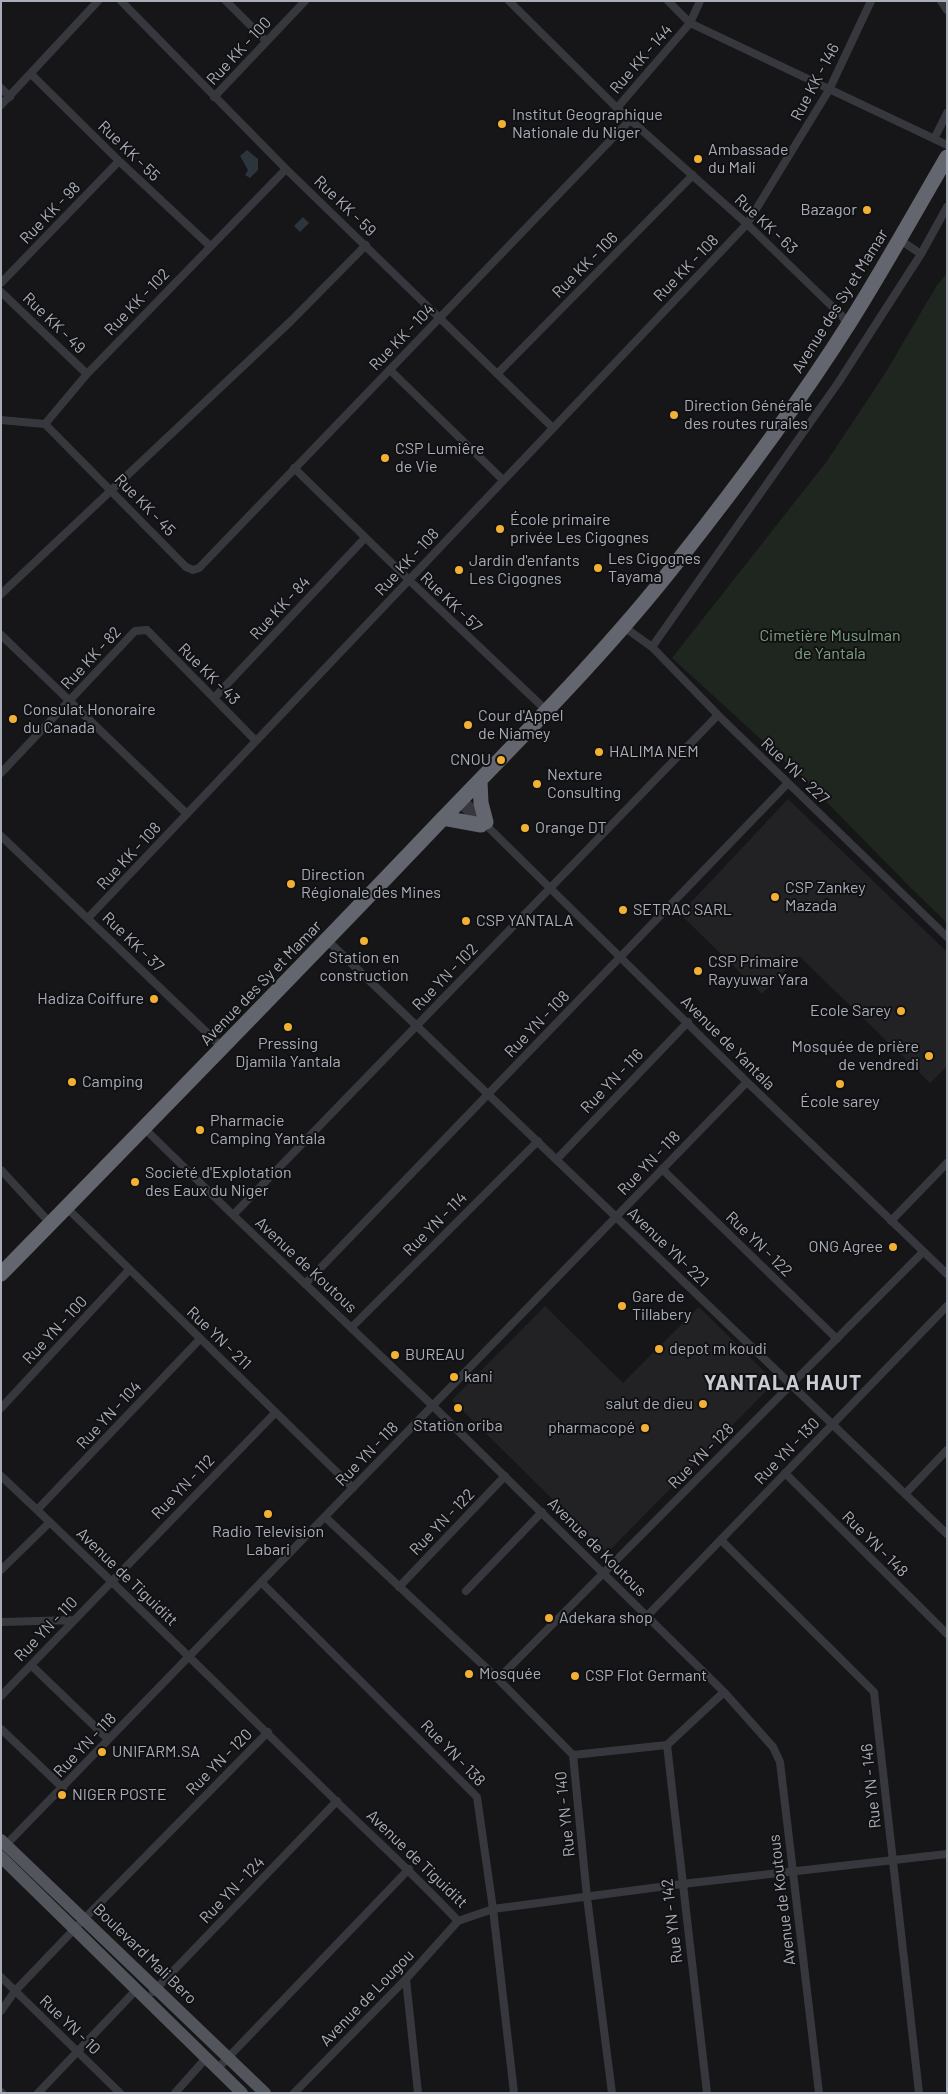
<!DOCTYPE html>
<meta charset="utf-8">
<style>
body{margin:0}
#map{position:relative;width:948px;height:2094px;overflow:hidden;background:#161618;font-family:Barlow,sans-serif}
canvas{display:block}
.frame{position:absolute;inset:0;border:2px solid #a8adb8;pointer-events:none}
</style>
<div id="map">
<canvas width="948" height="2094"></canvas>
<div class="frame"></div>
</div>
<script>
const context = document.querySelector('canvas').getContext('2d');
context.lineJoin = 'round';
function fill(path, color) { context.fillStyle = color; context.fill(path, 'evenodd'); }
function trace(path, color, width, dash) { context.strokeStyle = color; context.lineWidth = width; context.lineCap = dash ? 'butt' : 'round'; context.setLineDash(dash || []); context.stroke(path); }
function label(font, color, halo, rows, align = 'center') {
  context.font = font + ' Barlow,sans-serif'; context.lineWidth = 4; context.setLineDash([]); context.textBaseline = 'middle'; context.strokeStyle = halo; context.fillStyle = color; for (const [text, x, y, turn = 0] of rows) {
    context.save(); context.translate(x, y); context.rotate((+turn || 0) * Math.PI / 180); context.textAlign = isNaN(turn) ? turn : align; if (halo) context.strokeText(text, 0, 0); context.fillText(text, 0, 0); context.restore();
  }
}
fill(new Path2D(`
 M 788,799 L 947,952 L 947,1066 L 930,1083 L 799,956 L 762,994 L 680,914 Z
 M 545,1306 L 623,1383 L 699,1307 L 775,1382 L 607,1553 L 452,1400 Z`), '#222225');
fill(new Path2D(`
 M 947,273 L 947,923 L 909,886 L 801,776 L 672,658 L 827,461 L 886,372 L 937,285 Z`), '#1e261f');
fill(new Path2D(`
 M 247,150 L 258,159 L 258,170 L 250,178 L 245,175 L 248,170 L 240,156 Z
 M 303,217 L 309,223 L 300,232 L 294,226 Z`), '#2c353c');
trace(new Path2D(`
 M 121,1 L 286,169 L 553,428
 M 226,1 L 266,41
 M 509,1 L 617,108 L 747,224 L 842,316 L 848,325
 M 668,1 L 690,23 L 947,145
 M 941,1 L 947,10
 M 31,74 L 119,161 L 210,246
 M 1,88 L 10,97
 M 214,97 L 305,1
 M 1,105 L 98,1
 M 617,108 L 690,23 L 700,1
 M 934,139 L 947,113
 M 286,169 L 87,374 L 45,424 L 186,567 L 193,570 L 199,568 L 630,120
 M 900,240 L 921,254
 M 1,283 L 119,161
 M 1,292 L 87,374
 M 390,370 L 503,480
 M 497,374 L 693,175
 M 1,420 L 45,424
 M 294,468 L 409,580 L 548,712
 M 1,594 L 291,321 L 366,245
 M 624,627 L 652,647 L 718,715 L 947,937
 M 1,635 L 187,814
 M 652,647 L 838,383 L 921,254 L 947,207
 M 214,698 L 365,538
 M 1,773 L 135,631 L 147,630 L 256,741
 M 463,799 L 486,822 L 490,829 L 747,1082 L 947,1274
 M 459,803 L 478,822
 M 1,836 L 223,1048
 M 88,918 L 747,224 L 829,90 L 871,1
 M 327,940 L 947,1534
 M 145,1129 L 233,1215 L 433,1406 L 724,1692 L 773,1747 L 780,1762 L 819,2093
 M 557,1159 L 688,1022
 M 662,1169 L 837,1339
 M 1,1170 L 51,1224
 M 67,1208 L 353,1488
 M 233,1215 L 718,715
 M 891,1221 L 947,1163
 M 305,1284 L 788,783
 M 352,1327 L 538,1141
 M 1,1408 L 129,1270
 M 785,1473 L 947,1634
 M 1,1476 C 115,1583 225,1692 336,1801 C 377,1841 419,1879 458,1921 L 493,1909 L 682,1884 L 947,1854
 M 905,1494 L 947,1450
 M 37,1510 L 200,1339
 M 325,1517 L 498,1679 L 573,1755 L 587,1897 L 612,2093
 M 721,1540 L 874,1692 L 919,2093
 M 1,1570 L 50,1522
 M 261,1582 L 477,1797 L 493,1909 L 514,2093
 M 399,1587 L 505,1476
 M 466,1591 L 542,1512
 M 647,1616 L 947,1306
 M 1,1622 L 74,1620
 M 31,1665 L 108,1739
 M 498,1679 L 923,1252
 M 1,1696 L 275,1413
 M 1,1729 L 63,1788
 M 667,1745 L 707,2093
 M 573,1755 L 667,1745 L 724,1692
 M 1,1850 L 747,1082
 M 1,1977 L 120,2093
 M 406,1979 L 418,2093
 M 153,1992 L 337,1801
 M 1,2011 L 15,1991 L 85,1918 L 268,1732
 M 218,2068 L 409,1869
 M 1,2092 L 2,2093
 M 38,2093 L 137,1989
 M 175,2093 L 207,2057
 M 294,2093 L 406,1979 L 458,1921`), '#37383d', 8);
trace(new Path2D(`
 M 1,1840 L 265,2093
 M 1,1857 L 242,2093`), '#53555c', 12);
trace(new Path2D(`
 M 480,781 L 481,803 L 486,822
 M 443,818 L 481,825
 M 1,1274 C 144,1128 287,982 428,834 C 513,745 601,659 677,562 C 738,485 797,406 850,322 C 884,268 915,212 947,157`), '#63666e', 15);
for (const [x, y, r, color] of [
 [502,124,5,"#f2b134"],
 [698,159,5,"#f2b134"],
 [867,210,5,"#f2b134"],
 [674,415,5,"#f2b134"],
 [385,458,5,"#f2b134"],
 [500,529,5,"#f2b134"],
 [598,568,5,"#f2b134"],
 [459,570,5,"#f2b134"],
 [13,719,5,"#f2b134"],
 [468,725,5,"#f2b134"],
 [599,752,5,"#f2b134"],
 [501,760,5,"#f2b134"],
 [537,784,5,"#f2b134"],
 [525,828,5,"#f2b134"],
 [291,884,5,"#f2b134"],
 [775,897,5,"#f2b134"],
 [623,910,5,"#f2b134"],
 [466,921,5,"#f2b134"],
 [364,941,5,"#f2b134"],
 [698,971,5,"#f2b134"],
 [154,999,5,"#f2b134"],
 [901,1011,5,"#f2b134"],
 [288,1027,5,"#f2b134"],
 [929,1056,5,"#f2b134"],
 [72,1082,5,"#f2b134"],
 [840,1084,5,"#f2b134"],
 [200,1130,5,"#f2b134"],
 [135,1182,5,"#f2b134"],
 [893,1247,5,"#f2b134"],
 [622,1306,5,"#f2b134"],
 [659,1349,5,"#f2b134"],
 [395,1355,5,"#f2b134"],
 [454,1377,5,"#f2b134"],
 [703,1404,5,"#f2b134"],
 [458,1408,5,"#f2b134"],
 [645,1428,5,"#f2b134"],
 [268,1514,5,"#f2b134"],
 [549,1618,5,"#f2b134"],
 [469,1674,5,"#f2b134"],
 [575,1676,5,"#f2b134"],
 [102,1752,5,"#f2b134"],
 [62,1795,5,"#f2b134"]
]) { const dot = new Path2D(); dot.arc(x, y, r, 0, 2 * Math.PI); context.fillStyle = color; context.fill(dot); trace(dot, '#111113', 2); }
label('16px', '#a8adb8', '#111113', [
 ["Rue KK - 100",239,51,-47],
 ["Rue KK - 144",641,59,-49],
 ["Rue KK - 146",815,82,-62],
 ["Rue KK - 55",129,151,44],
 ["Rue KK - 59",345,206,44],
 ["Rue KK - 98",50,213,-46],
 ["Rue KK - 63",766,224,43],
 ["Rue KK - 106",585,265,-45],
 ["Rue KK - 108",686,268,-46],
 ["Avenue des Sy et Mamar",840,301,-58],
 ["Rue KK - 102",137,302,-46],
 ["Rue KK - 49",54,323,44],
 ["Rue KK - 104",402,337,-46],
 ["Rue KK - 45",145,505,46],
 ["Rue KK - 108",407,562,-47],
 ["Rue KK - 57",451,602,44],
 ["Rue KK - 84",280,608,-47],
 ["Rue KK - 82",91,658,-47],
 ["Rue KK - 43",209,674,45],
 ["Rue YN - 227",795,771,44],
 ["Rue KK - 108",129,856,-47],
 ["Rue KK - 37",133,942,44],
 ["Rue YN - 102",445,977,-46],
 ["Avenue des Sy et Mamar",261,983,-46],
 ["Rue YN - 108",537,1024,-46],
 ["Avenue de Yantala",728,1043,45],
 ["Rue YN - 116",612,1081,-46],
 ["Rue YN - 118",649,1163,-46],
 ["Rue YN - 114",435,1224,-45],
 ["Rue YN - 122",759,1244,44],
 ["Avenue YN- 221",668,1247,44],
 ["Avenue de Koutous",306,1265,43],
 ["Rue YN - 100",55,1330,-47],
 ["Rue YN - 211",219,1338,44],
 ["Rue YN - 104",109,1415,-47],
 ["Rue YN - 130",787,1451,-46],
 ["Rue YN - 118",367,1454,-46],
 ["Rue YN - 128",701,1456,-45],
 ["Rue YN - 112",183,1487,-46],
 ["Rue YN - 122",442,1522,-46],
 ["Rue YN - 148",875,1544,45],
 ["Avenue de Koutous",597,1547,45],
 ["Avenue de Tiguiditt",127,1577,44],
 ["Rue YN - 110",46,1629,-46],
 ["Rue YN - 118",85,1745,-46],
 ["Rue YN - 138",453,1753,46],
 ["Rue YN - 120",219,1762,-45],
 ["Rue YN - 146",871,1786,-96],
 ["Rue YN - 140",565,1814,-96],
 ["Avenue de Tiguiditt",417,1859,44],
 ["Rue YN - 124",232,1890,-46],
 ["Avenue de Koutous",782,1900,-97],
 ["Rue YN - 142",672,1921,-97],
 ["Boulevard Mali Bero",145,1954,44],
 ["Avenue de Lougou",367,1998,-46],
 ["Rue YN - 10",70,2025,44]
]);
label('16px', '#a8adb8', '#111113', [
 ["Institut Geographique",512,115],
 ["Nationale du Niger",512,133],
 ["Ambassade",708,150],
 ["du Mali",708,168],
 ["Bazagor",857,210,"right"],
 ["Direction Générale",684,406],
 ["des routes rurales",684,424],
 ["CSP Lumiêre",395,449],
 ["de Vie",395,467],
 ["École primaire",510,520],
 ["privée Les Cigognes",510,538],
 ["Les Cigognes",608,559],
 ["Tayama",608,577],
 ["Jardin d'enfants",469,561],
 ["Les Cigognes",469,579],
 ["Consulat Honoraire",23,710],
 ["du Canada",23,728],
 ["Cour d'Appel",478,716],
 ["de Niamey",478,734],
 ["HALIMA NEM",609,752],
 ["CNOU",491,760,"right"],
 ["Nexture",547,775],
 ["Consulting",547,793],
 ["Orange DT",535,828],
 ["Direction",301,875],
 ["Régionale des Mines",301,893],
 ["CSP Zankey",785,888],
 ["Mazada",785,906],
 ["SETRAC SARL",633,910],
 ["CSP YANTALA",476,921],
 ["Station en",364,958,"center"],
 ["construction",364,976,"center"],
 ["CSP Primaire",708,962],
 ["Rayyuwar Yara",708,980],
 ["Hadiza Coiffure",144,999,"right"],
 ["Ecole Sarey",891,1011,"right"],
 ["Pressing",288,1044,"center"],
 ["Djamila Yantala",288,1062,"center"],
 ["Mosquée de prière",919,1047,"right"],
 ["de vendredi",919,1065,"right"],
 ["Camping",82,1082],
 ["École sarey",840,1102,"center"],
 ["Pharmacie",210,1121],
 ["Camping Yantala",210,1139],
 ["Societé d'Explotation",145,1173],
 ["des Eaux du Niger",145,1191],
 ["ONG Agree",883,1247,"right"],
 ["Gare de",632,1297],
 ["Tillabery",632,1315],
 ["depot m koudi",669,1349],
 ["BUREAU",405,1355],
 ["kani",464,1377],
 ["salut de dieu",693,1404,"right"],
 ["Station oriba",458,1426,"center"],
 ["pharmacopé",635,1428,"right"],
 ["Radio Television",268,1532,"center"],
 ["Labari",268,1550,"center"],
 ["Adekara shop",559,1618],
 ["Mosquée",479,1674],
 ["CSP Flot Germant",585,1676],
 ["UNIFARM.SA",112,1752],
 ["NIGER POSTE",72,1795]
], 'left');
label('16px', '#7fa381', '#111113', [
 ["Cimetière Musulman",830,636],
 ["de Yantala",830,654]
]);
context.letterSpacing = '1px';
label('bold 21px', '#c9ccd4', '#111113', [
 ["YANTALA HAUT",783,1383]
]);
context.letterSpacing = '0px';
</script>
